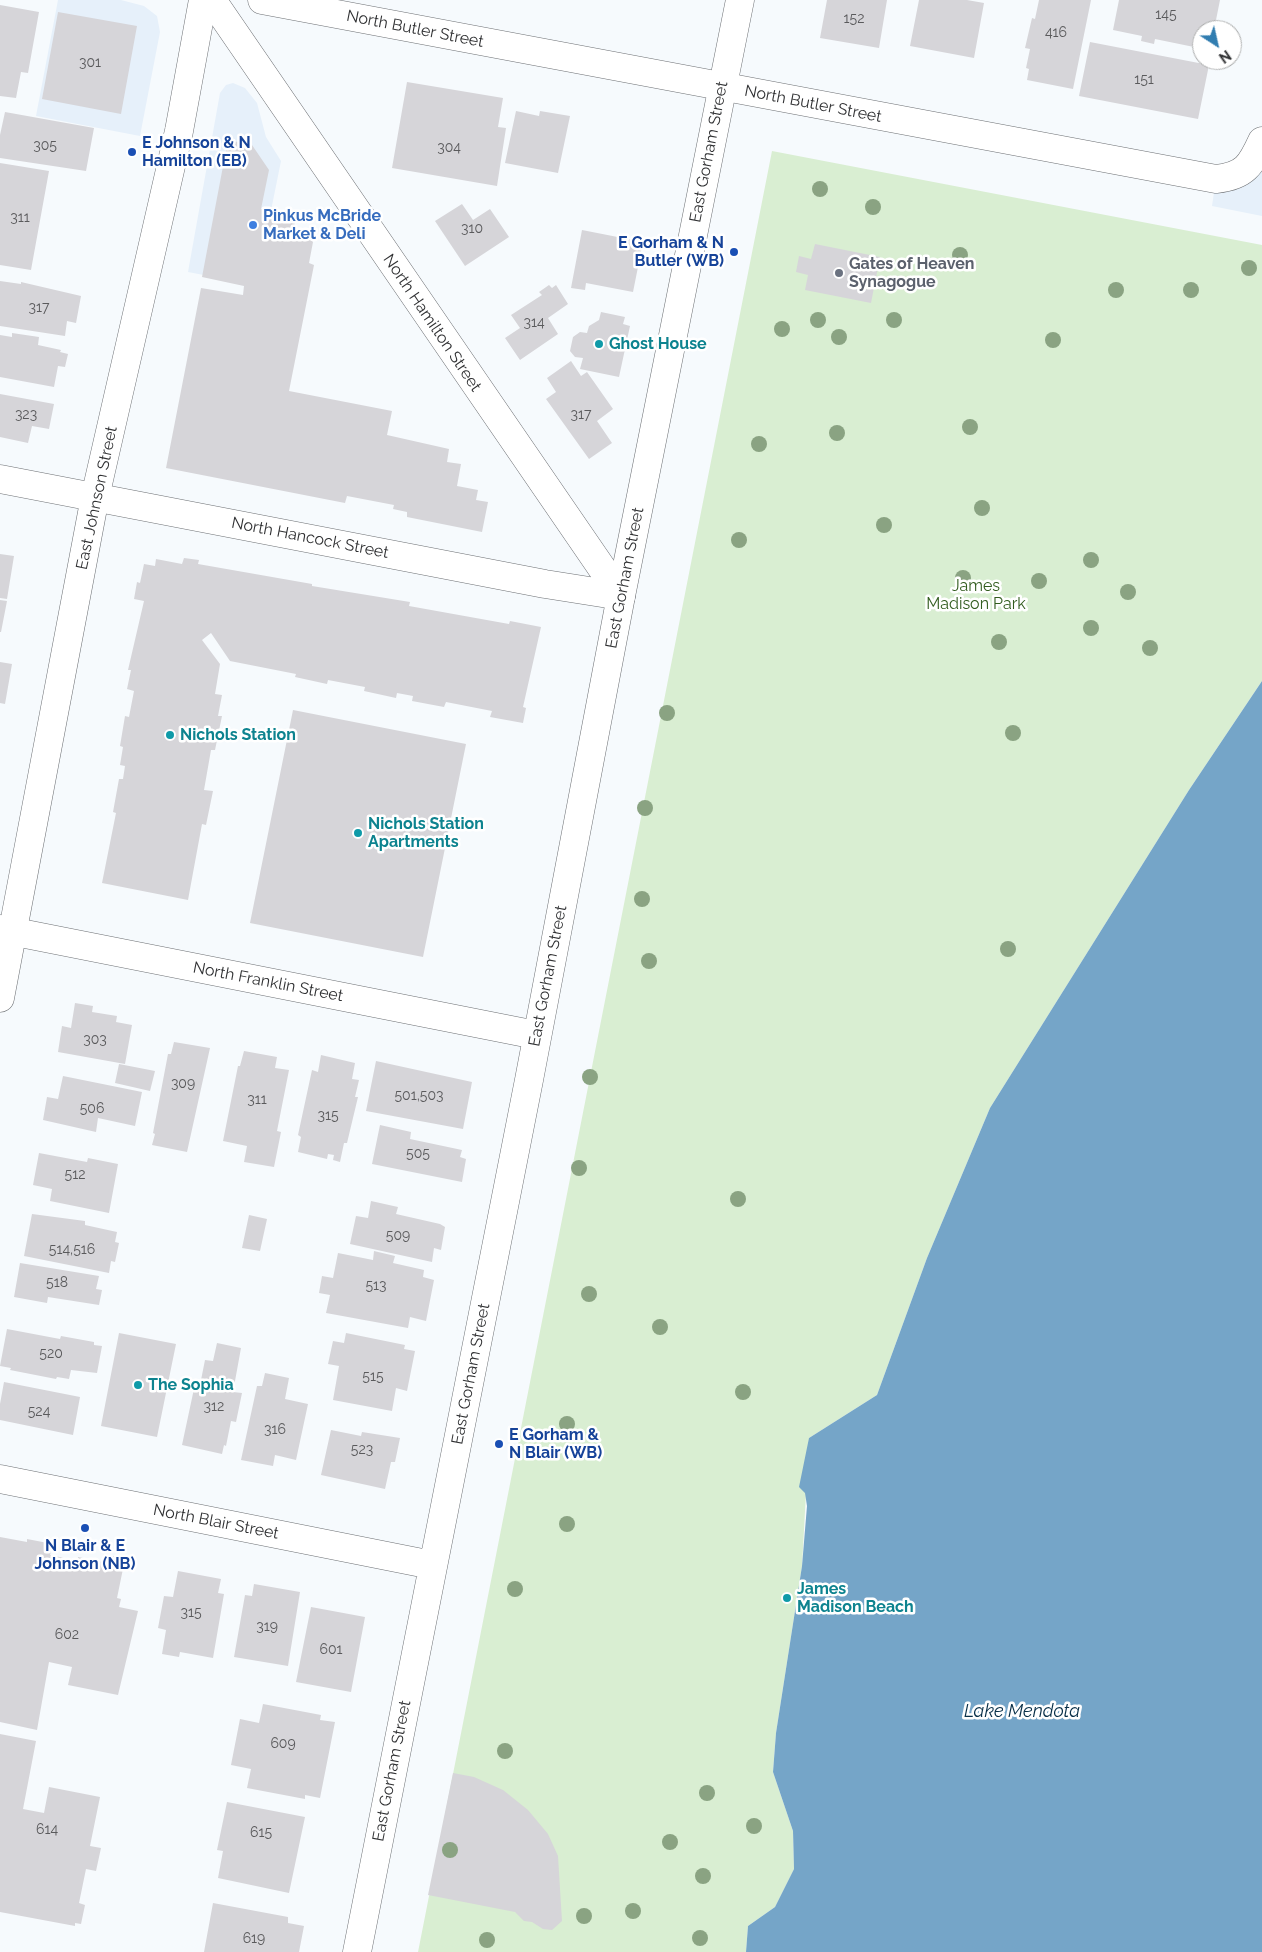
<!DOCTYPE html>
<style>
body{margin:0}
#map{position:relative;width:1262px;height:1952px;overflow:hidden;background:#f6fafd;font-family:Raleway,sans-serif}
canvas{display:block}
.north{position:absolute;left:1192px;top:20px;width:50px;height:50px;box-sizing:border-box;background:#fff;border:1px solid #acadad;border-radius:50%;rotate:145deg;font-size:14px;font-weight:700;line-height:20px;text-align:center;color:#303133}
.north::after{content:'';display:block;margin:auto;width:18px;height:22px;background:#317db0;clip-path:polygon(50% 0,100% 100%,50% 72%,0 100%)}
</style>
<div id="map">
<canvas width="1262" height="1952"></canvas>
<div class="north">N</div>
</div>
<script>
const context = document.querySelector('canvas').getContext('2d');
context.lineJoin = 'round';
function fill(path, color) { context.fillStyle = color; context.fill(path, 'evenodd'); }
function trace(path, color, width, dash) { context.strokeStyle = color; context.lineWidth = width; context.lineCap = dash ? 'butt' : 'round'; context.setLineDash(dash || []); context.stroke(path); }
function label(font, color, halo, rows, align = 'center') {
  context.font = font + ' Raleway,sans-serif'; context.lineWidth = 5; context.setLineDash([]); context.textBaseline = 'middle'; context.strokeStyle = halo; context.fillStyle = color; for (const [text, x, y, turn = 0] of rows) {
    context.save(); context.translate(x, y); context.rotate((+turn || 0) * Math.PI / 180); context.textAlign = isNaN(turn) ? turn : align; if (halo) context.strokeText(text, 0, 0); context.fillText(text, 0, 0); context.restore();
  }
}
fill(new Path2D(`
 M 58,0 L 121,0 L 144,6 L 157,16 L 160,32 L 140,136 L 36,116 Z
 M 233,83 L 245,88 L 257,103 L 266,137 L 281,161 L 256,285 L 188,272 L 220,93 L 226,85 Z
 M 1262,141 L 1262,216 L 1212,206 L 1216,179 Z`), '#e6f0fa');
fill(new Path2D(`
 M 772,151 L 1262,245 L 1262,681 L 1189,790 L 990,1108 L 927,1258 L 877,1395 L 809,1438 L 802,1566 L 776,1733 L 773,1772 L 793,1831 L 794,1869 L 775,1907 L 748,1926 L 746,1952 L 418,1952 Z`), '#d9eed2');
fill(new Path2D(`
 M 1262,681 L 1262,1952 L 746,1952 L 748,1926 L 775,1907 L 794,1869 L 793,1831 L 773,1772 L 776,1733 L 802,1566 L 807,1506 L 805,1493 L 799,1487 L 809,1438 L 877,1395 L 927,1258 L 990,1108 L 1189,790 Z`), '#75a5c8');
fill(new Path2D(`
 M 827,0 L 887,0 L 879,48 L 820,38 Z
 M 919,0 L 967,0 L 984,3 L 974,58 L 910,46 Z
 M 1039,0 L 1091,0 L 1073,89 L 1027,80 L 1029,69 L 1026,68 L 1030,49 L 1025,48 L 1032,18 L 1035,19 Z
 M 1119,0 L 1220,0 L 1214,30 L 1202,30 L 1202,45 L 1194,43 L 1194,47 L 1155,39 L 1154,44 L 1141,41 L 1142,36 L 1113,30 Z
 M 0,5 L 39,12 L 28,73 L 21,72 L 16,98 L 0,96 Z
 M 58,12 L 137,26 L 121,114 L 42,99 Z
 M 1090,42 L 1209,65 L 1198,119 L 1079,96 Z
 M 407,82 L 503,98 L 498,127 L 506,128 L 497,186 L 392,168 Z
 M 516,111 L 539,116 L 540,111 L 570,116 L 558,173 L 505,163 Z
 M 5,112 L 94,128 L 86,171 L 0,158 L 0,135 Z
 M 228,140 L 252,145 L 269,170 L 261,209 L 296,216 L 293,234 L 308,236 L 313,242 L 309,263 L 314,265 L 289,391 L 392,411 L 387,435 L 449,449 L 447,462 L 461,464 L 457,486 L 478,490 L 476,500 L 488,502 L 482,532 L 407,517 L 407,512 L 393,509 L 394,505 L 347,496 L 345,503 L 166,468 L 201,288 L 243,295 L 244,286 L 202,277 Z
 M 0,163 L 49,171 L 31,270 L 0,265 Z
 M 462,204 L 473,220 L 490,209 L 509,237 L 465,266 L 435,221 Z
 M 582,230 L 643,242 L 633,292 L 586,283 L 585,290 L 571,288 Z
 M 815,244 L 880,257 L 871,303 L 805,290 L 808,275 L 796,272 L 799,256 L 811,259 Z
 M 0,281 L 21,284 L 21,282 L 81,296 L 76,323 L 67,321 L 65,336 L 0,326 Z
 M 549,285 L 552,288 L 556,285 L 568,304 L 548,318 L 558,334 L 520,360 L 505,338 L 520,328 L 511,315 L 542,295 L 539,292 Z
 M 601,312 L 625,317 L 623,324 L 630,326 L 619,377 L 580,369 L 583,358 L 575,357 L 570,351 L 573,337 L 580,332 L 587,333 L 589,326 L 599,320 Z
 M 12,333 L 39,337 L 38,345 L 61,350 L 60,352 L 68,354 L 65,367 L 58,366 L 54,387 L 0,377 L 0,335 L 12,337 Z
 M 571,361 L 581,376 L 587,372 L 613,409 L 597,421 L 612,443 L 589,459 L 546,399 L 556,392 L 547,378 Z
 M 0,394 L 54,404 L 49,429 L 32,426 L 28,443 L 0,437 Z
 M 0,554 L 14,556 L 7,599 L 0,598 Z
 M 184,558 L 199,560 L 198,564 L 312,584 L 312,586 L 410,602 L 409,606 L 509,624 L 510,621 L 541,627 L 523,707 L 526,708 L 523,723 L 490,717 L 492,711 L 446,702 L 444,707 L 412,701 L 413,696 L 397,693 L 396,698 L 364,691 L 365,687 L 328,680 L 327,684 L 295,677 L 296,674 L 230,661 L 211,633 L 202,640 L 220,664 L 215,694 L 222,695 L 218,716 L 222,716 L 215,750 L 211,750 L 204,790 L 213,791 L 206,825 L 202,824 L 188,900 L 102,883 L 116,813 L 113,812 L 119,779 L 123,779 L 125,766 L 120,765 L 123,747 L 120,746 L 125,716 L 129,717 L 134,691 L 127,689 L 131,670 L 128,670 L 144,601 L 134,599 L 137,582 L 140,583 L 144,564 L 155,566 L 156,559 L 182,564 Z
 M 0,600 L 7,601 L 1,632 L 0,632 Z
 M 0,662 L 12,664 L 5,704 L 0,703 Z
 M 293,710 L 466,744 L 423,957 L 250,923 Z
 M 75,1003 L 93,1006 L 92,1012 L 117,1016 L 116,1022 L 132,1025 L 125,1064 L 58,1052 L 62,1026 L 71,1028 Z
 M 174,1042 L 210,1048 L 187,1152 L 152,1145 L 155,1134 L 153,1133 L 168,1054 L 171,1054 Z
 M 244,1051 L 277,1057 L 275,1068 L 289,1070 L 277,1131 L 281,1132 L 274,1167 L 244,1162 L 247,1146 L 223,1141 L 238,1066 L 240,1066 Z
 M 321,1055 L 355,1063 L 352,1079 L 359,1080 L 355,1097 L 358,1097 L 347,1143 L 344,1143 L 340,1162 L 333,1160 L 334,1155 L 328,1154 L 327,1159 L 298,1152 L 301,1137 L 298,1135 L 312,1070 L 318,1072 Z
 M 376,1061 L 472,1082 L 463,1129 L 366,1111 Z
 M 119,1064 L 155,1071 L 150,1091 L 115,1083 Z
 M 63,1076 L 142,1092 L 135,1126 L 98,1118 L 96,1132 L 43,1120 L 47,1097 L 58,1099 Z
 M 380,1125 L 411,1132 L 410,1139 L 462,1150 L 460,1157 L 466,1159 L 462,1182 L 372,1164 Z
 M 39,1153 L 87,1162 L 88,1158 L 118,1164 L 109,1213 L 50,1201 L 52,1189 L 33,1185 Z
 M 371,1201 L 398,1207 L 396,1214 L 440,1224 L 445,1227 L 441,1250 L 434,1248 L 432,1262 L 350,1244 L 356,1216 L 368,1218 Z
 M 32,1214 L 85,1221 L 85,1225 L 117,1232 L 115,1242 L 119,1243 L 115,1262 L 111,1261 L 109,1273 L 24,1256 Z
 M 249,1215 L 267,1219 L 260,1251 L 242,1248 Z
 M 374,1251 L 395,1256 L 393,1263 L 424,1270 L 423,1277 L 434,1280 L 426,1321 L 410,1317 L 408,1328 L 326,1313 L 330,1295 L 319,1293 L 322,1276 L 333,1278 L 338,1253 L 373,1260 Z
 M 20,1263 L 99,1276 L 96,1289 L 102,1290 L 99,1305 L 48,1297 L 47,1303 L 14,1297 Z
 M 7,1329 L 60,1339 L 61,1336 L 94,1342 L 94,1345 L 102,1346 L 97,1373 L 71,1370 L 69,1379 L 57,1377 L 56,1379 L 10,1370 L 11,1368 L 0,1366 Z
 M 119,1333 L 176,1344 L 157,1437 L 101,1426 Z
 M 346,1333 L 405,1345 L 404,1349 L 415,1351 L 407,1391 L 396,1388 L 392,1411 L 333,1400 L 339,1366 L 328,1364 L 333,1341 L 344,1343 Z
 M 217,1343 L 241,1348 L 233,1392 L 242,1393 L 236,1422 L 231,1421 L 226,1446 L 224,1445 L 222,1454 L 182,1445 L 195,1384 L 200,1385 L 205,1360 L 213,1361 Z
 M 265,1373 L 289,1378 L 285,1399 L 308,1404 L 296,1460 L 275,1455 L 273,1466 L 241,1460 L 257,1386 L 262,1386 Z
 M 4,1382 L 80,1397 L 73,1435 L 0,1420 L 0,1404 Z
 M 331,1430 L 361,1436 L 362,1432 L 400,1438 L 395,1462 L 391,1462 L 385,1489 L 321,1475 Z
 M 0,1537 L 27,1542 L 27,1539 L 53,1544 L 50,1555 L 78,1561 L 78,1557 L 102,1562 L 104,1554 L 125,1559 L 117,1598 L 121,1599 L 119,1607 L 138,1611 L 118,1695 L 68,1685 L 72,1667 L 49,1662 L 37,1730 L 0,1722 Z
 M 178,1571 L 221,1579 L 218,1593 L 224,1594 L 213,1658 L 180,1652 L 179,1657 L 162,1654 L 166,1630 L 158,1628 L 164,1596 L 173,1597 Z
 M 254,1584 L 300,1592 L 288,1666 L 234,1657 L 245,1595 L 252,1596 Z
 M 311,1607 L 365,1617 L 351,1692 L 296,1682 Z
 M 263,1704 L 321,1715 L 320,1720 L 335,1722 L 320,1798 L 305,1795 L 305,1799 L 247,1788 L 251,1769 L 231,1765 L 240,1719 L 259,1723 Z
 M 0,1734 L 36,1741 L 23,1809 L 44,1813 L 49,1787 L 100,1797 L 90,1846 L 101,1848 L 96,1871 L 86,1869 L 79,1903 L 85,1905 L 81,1924 L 75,1923 L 75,1926 L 0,1912 Z
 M 453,1773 L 474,1777 L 503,1790 L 528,1810 L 548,1834 L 558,1856 L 562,1921 L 552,1930 L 543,1929 L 532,1922 L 524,1921 L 515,1912 L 428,1895 Z
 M 227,1802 L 305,1817 L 289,1893 L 218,1878 L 223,1851 L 217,1850 Z
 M 213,1903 L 288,1917 L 288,1923 L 304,1926 L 299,1952 L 204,1952 Z`), '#d6d5d9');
const street = new Path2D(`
 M 212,0 L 621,596
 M 262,0 L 1216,179 C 1245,176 1251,165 1262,141
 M 0,479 L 545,584 L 621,596
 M 0,929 L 536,1035`);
const secondary = new Path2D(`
 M 0,998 L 95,497 L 179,131 L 203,0
 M 0,1479 L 432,1565
 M 357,1952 L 529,1080 L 621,596 L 740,0`);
trace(street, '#6d7074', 29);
trace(secondary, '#6d7074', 29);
trace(street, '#fff', 28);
trace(secondary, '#fff', 28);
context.fillStyle = '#8aa382';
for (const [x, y] of [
 [820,189],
 [873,207],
 [960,255],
 [1249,268],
 [1116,290],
 [1191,290],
 [818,320],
 [894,320],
 [782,329],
 [839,337],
 [1053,340],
 [970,427],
 [837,433],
 [759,444],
 [982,508],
 [884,525],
 [739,540],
 [1091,560],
 [963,578],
 [1039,581],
 [1128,592],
 [1091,628],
 [999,642],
 [1150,648],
 [667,713],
 [1013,733],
 [645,808],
 [642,899],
 [1008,949],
 [649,961],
 [590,1077],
 [579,1168],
 [738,1199],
 [589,1294],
 [660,1327],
 [743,1392],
 [567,1424],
 [567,1524],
 [515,1589],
 [505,1751],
 [707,1793],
 [754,1826],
 [670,1842],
 [450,1850],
 [703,1876],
 [633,1911],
 [584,1916],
 [700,1938],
 [487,1940]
]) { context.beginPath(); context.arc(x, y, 8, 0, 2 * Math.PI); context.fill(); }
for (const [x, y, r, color] of [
 [132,152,5,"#1a4fb4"],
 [253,225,5,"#3f7fe0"],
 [734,252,5,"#1a4fb4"],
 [839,273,5,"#6b7280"],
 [599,344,5,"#0f9aa8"],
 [170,735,5,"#0f9aa8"],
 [358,833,5,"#0f9aa8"],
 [138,1385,5,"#0f9aa8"],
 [499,1444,5,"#1a4fb4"],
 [85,1528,5,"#1a4fb4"],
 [787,1598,5,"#0f9aa8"]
]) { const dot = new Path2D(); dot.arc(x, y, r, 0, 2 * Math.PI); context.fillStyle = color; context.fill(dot); trace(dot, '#fff', 2); }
label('14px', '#5a5a5c', null, [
 ["145",1166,15],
 ["152",854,19],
 ["416",1056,33],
 ["301",90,63],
 ["151",1144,80],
 ["305",45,146],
 ["304",449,148],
 ["311",20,218],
 ["310",472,229],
 ["317",39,308],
 ["314",534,323],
 ["323",26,415],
 ["317",581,415],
 ["303",95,1040],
 ["309",183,1084],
 ["501,503",419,1096],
 ["311",257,1100],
 ["506",92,1109],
 ["315",328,1116],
 ["505",418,1154],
 ["512",75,1175],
 ["509",398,1236],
 ["514,516",72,1250],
 ["518",57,1283],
 ["513",376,1286],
 ["520",51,1354],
 ["515",373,1377],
 ["312",214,1407],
 ["524",39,1412],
 ["316",275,1430],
 ["523",362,1450],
 ["315",191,1613],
 ["319",267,1627],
 ["602",67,1635],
 ["601",331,1650],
 ["609",283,1744],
 ["614",47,1830],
 ["615",261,1833],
 ["619",254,1939]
]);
label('16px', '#303133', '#fff', [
 ["North Butler Street",415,29,11],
 ["North Butler Street",813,104,11],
 ["East Gorham Street",709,152,-79],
 ["North Hamilton Street",432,323,56],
 ["East Johnson Street",97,498,-78],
 ["North Hancock Street",310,538,11],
 ["East Gorham Street",625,578,-79],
 ["East Gorham Street",548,976,-79],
 ["North Franklin Street",268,982,11],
 ["East Gorham Street",471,1374,-79],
 ["North Blair Street",216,1522,11],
 ["East Gorham Street",392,1771,-79]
]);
label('bold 16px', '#164399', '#fff', [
 ["E Johnson & N",142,143],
 ["Hamilton (EB)",142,161],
 ["E Gorham & N",724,243,"right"],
 ["Butler (WB)",724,261,"right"],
 ["E Gorham &",509,1435],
 ["N Blair (WB)",509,1453],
 ["N Blair & E",85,1546,"center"],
 ["Johnson (NB)",85,1564,"center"]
], 'left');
label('bold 16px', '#366cbe', '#fff', [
 ["Pinkus McBride",263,216],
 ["Market & Deli",263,234]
], 'left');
label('bold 16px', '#5b616d', '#fff', [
 ["Gates of Heaven",849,264],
 ["Synagogue",849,282]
], 'left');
label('bold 16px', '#0d838f', '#fff', [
 ["Ghost House",609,344],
 ["Nichols Station",180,735],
 ["Nichols Station",368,824],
 ["Apartments",368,842],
 ["The Sophia",148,1385],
 ["James",797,1589],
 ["Madison Beach",797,1607]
], 'left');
label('16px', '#315c1e', '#fff', [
 ["James",976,586],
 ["Madison Park",976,604]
]);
label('italic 18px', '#082f48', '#fff', [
 ["Lake Mendota",1022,1712]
]);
</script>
